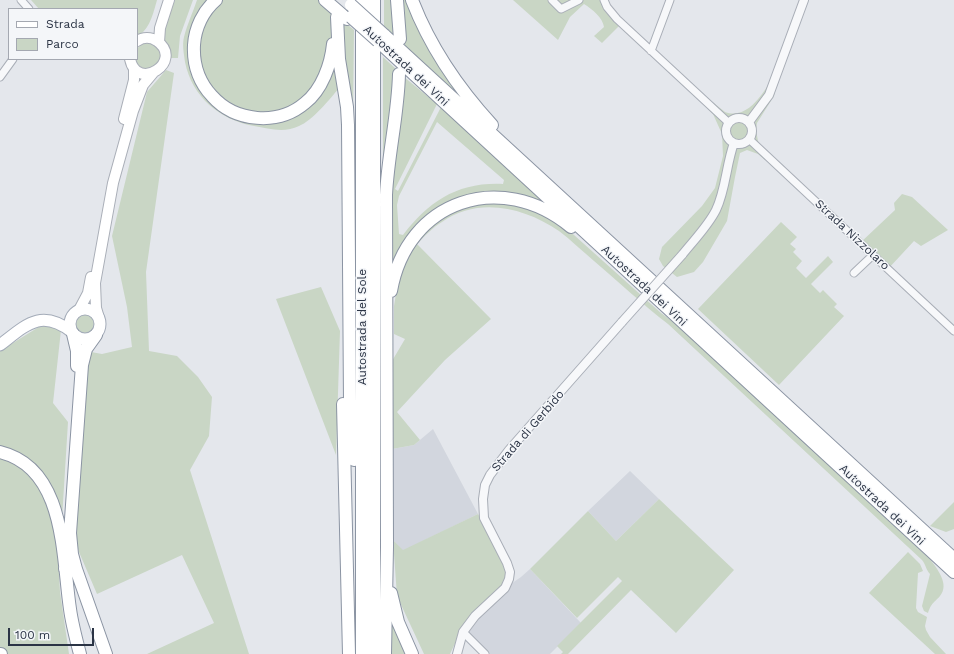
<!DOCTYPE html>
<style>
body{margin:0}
#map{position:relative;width:954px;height:654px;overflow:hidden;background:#e4e7ec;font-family:"Work Sans",sans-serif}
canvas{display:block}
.legend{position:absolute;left:8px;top:8px;width:130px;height:52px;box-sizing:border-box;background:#f4f6f9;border:1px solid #a4a8b1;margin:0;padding:5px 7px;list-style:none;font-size:12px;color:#2b3445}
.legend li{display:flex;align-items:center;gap:8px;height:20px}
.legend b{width:20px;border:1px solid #a4a8b1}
.scale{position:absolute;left:8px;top:628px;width:86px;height:18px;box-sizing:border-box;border:2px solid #2b3445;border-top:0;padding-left:5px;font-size:12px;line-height:14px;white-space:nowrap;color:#2b3445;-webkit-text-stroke:3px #f4f6f9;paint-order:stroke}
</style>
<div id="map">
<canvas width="954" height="654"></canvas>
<ul class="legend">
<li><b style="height:5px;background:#fff"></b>Strada</li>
<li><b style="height:11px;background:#c9d6c5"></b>Parco</li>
</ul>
<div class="scale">100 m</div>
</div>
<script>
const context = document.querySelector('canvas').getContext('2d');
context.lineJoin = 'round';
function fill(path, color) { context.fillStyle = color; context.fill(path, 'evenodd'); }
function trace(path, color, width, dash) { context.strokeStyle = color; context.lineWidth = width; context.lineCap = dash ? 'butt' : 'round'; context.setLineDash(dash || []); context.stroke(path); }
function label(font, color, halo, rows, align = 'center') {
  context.font = font + ' "Work Sans",sans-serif'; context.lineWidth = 3; context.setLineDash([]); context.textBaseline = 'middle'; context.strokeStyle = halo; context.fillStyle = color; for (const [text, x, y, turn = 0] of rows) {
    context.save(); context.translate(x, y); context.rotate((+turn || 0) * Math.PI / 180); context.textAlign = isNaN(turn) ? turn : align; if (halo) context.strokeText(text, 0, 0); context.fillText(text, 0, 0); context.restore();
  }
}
fill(new Path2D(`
 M 433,429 L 478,514 L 403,551 L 393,540 L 392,449 L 414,445 Z
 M 630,471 L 659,499 L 616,541 L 588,511 Z
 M 530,569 L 581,623 L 550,654 L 486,654 L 461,631 L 505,588 L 521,577 Z`), '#d2d6de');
fill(new Path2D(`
 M 31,0 L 157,0 C 153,14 150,29 137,37 L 137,9 L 39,9 Z
 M 175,0 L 193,0 L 180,36 L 178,58 L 170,58 C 157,36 167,22 175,0 Z
 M 197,0 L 211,0 L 192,62 L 228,112 L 290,114 L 333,60 L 339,88 C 330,99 312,121 299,126 C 285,133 269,129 254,126 C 220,120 192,97 185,62 C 184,54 182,45 184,37 C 187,25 193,12 197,0 Z
 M 222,0 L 318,0 L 332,12 L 332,35 L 330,49 L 312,92 L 285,112 L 251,114 L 218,98 L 201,70 L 199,34 L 211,9 Z
 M 384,0 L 394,0 L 397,38 L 384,26 Z
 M 403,0 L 407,0 L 460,95 L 459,96 L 405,47 L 405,13 Z
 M 513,0 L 603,0 L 620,25 L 602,43 L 594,36 L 604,27 C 603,18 592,9 584,4 L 570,17 L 558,40 Z
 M 341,19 L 354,30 L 353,114 L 344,62 Z
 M135 56a13 13 0 1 1 26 0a13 13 0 1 1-26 0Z
 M 655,56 L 725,112 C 753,122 770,80 783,60 L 774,96 L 757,123 L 756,130 L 758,141 L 768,158 L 765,160 L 758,154 L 747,150 L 740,153 L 735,177 L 727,221 L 703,262 L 694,272 L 677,277 L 663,266 L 659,259 L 662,247 L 702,206 L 715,188 L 723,156 L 722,134 L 713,114 Z
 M 383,57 L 396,69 L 383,178 Z
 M 166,70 L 174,73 L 146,272 L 149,351 L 177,356 L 198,377 L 212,397 L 209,436 L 190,470 L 249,654 L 147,654 L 214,623 L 182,555 L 97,594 L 79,552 L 74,535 L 86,369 L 91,352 L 102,354 L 132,347 L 127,307 L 112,236 L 147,92 Z
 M 404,77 L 437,104 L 395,189 L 398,191 L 441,107 L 552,209 L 516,198 L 445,207 L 391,271 L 392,181 L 404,99 ZM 437,122 L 504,180 L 503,184 C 458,182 429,201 403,235 L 399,234 L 397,205 L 399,196 Z
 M 902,194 L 912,197 L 948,230 L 921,246 L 914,241 L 888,269 L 860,243 L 895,210 L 894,203 Z
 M 476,202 L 525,206 L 564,227 L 574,235 L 661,313 L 679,326 L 930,559 C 937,569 950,584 940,596 C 933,604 932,602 928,613 L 924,611 L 922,606 L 930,574 C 926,570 926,565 922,560 L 668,324 C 642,304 619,282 594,261 C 582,251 571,240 559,231 C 525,208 479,196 442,222 C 432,228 425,236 417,244 L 491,319 L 445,360 L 397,412 L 420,440 L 414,445 L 392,449 L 392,361 L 405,339 L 394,334 L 394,306 L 400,269 L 430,224 Z
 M 781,222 L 797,237 L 790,244 L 796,249 L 793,252 L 802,261 L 796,268 L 806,278 L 828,256 L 833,262 L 811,284 L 820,293 L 823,290 L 837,304 L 834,307 L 844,316 L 779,385 L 698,309 Z
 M 321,287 L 340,331 L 336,455 L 276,299 Z
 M72 324a12 12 0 1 1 24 0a12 12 0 1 1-24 0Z
 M 42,325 L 61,330 L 53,403 L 68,422 L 62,519 L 53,494 L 0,449 L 0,351 Z
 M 0,455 L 4,455 L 40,481 L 57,538 L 60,592 L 69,654 L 5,654 L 0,650 Z
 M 659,499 L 734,570 L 676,633 L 631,590 L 568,654 L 561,654 L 563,652 L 557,646 L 622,581 L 618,577 L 577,618 L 530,569 L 588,511 L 616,541 Z
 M 954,502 L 954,529 L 946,532 L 930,526 Z
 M 478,514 L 507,563 L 509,579 L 461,631 L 450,654 L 424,654 L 397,596 L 393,540 L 403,550 Z
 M 908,552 L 920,564 L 923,571 L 918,573 L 916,608 L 918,612 L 927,617 L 925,626 L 926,630 L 930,637 L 946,654 L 935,654 L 869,593 Z
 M 389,610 L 409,654 L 389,654 Z`), '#c9d6c5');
const minor = new Path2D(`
 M 21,0 L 29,9
 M 552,0 L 561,9 L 579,0
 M 604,0 L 607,7 L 617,19 L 729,123
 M 651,51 L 670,0
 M 0,77 L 13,59
 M 749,139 L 954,331
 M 854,273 L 873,255
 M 463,632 L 485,654`);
const tertiary = new Path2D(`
 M726 131a13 13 0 1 1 26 0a13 13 0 1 1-26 0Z
 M 749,122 L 769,95 L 804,0
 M 682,255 C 694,240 708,226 716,210 C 726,189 726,165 734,143
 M 457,654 L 463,632 L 475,616 L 505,588 L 509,579 L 510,572 L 507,563 L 484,518 L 483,499 L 485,485 L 490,475 L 509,450 L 622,322`);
const secondary = new Path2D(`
 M 159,42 L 160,28 L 169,0
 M 130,59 C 137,93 185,61 157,41 C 151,37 143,37 137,41
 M 124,119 L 134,80 L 134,68
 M 79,310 L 88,293 L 91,277
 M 99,318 L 96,308 L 95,283 L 113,183 L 133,111 L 143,85 L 153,73`);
const primary = new Path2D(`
 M70 324a15 15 0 1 1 30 0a15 15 0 1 1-30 0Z
 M 0,345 C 26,325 41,308 72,332`);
const motorway = new Path2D(`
 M 216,0 C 203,11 195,28 194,45 C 193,64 199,82 212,96 C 235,122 278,126 305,103 C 322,90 331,64 333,44
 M 325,0 L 347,19
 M 397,0 L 400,39
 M 412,0 C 430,47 458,88 492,125
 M 337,17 L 339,59 L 347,107 L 348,125 L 350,403 L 354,460
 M 384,35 L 954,559
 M 378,41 L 954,572
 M 391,291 C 407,200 501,169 571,227
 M 73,334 L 77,351 L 77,366
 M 96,335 L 86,349 L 82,365 L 70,533 L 72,554 L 76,569 L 106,654
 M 343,404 L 349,654
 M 0,452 C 66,468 62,556 70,609 C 72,624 76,639 80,654
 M 65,569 L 66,546
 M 391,593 L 398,622 L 412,654
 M 0,654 L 1,654
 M 362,654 L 362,0
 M 374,654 L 374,0
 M 385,654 L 387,547 L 386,195 C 388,154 398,115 399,74`);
trace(minor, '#a9aeb7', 9);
trace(tertiary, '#a9aeb7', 10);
trace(secondary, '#a9aeb7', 12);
trace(primary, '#a3abb8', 13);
trace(motorway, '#8b94a3', 14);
trace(minor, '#f7f8fa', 7);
trace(tertiary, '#f7f8fa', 8);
trace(secondary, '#fff', 10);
trace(primary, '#fff', 11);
trace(motorway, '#fff', 12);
const tertiaryBridge = new Path2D(`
 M 622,322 L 682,255`);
const motorwayBridge = new Path2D(`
 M 351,5 L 384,35
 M 351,17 L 378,41`);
trace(tertiaryBridge, '#a9aeb7', 10, []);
trace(motorwayBridge, '#8b94a3', 14, []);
trace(tertiaryBridge, '#f7f8fa', 8);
trace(motorwayBridge, '#fff', 12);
label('12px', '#2b3445', '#f4f6f9', [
 ["Autostrada dei Vini",406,66,43],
 ["Strada Nizzolaro",852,235,43],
 ["Autostrada dei Vini",644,286,43],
 ["Autostrada del Sole",362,327,-90],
 ["Strada di Gerbido",528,431,-49],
 ["Autostrada dei Vini",882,505,43]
]);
</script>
